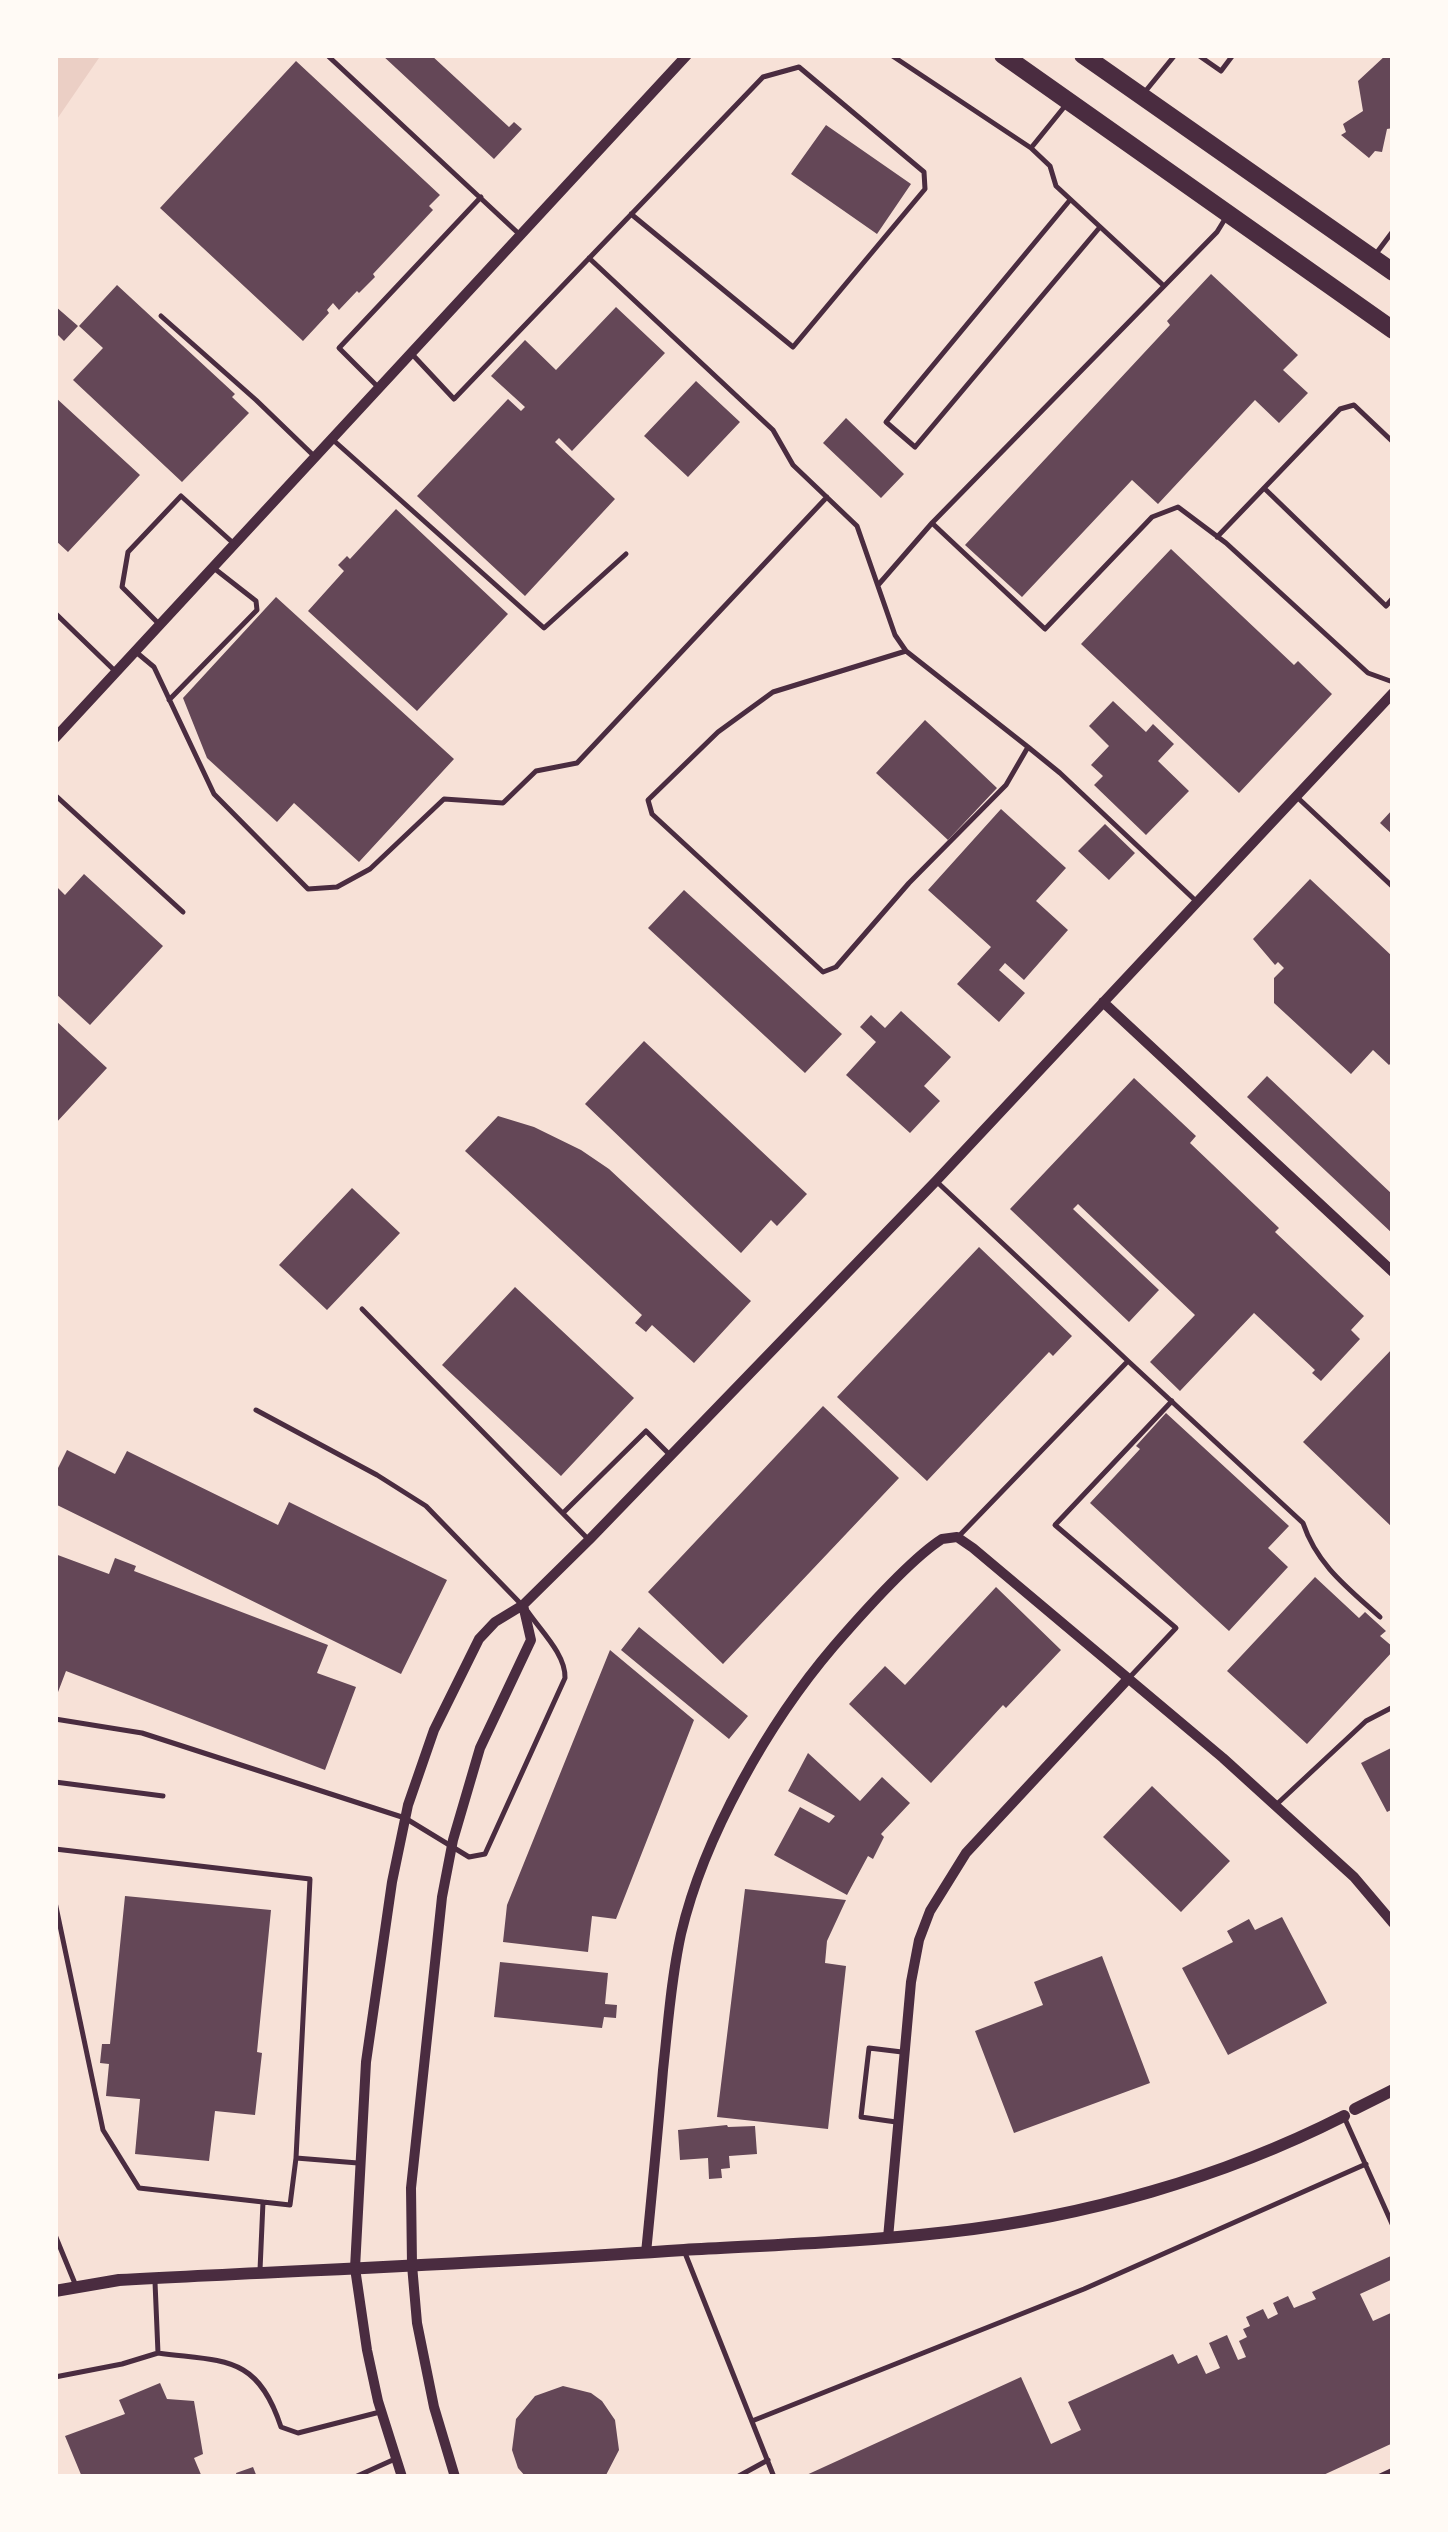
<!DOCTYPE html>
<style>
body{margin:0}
#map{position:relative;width:1448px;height:2532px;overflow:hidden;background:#f7e1d7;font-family:Manrope,sans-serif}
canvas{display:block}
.frame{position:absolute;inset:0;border:58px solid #fffaf5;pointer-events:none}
</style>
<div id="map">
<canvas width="1448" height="2532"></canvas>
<div class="frame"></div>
</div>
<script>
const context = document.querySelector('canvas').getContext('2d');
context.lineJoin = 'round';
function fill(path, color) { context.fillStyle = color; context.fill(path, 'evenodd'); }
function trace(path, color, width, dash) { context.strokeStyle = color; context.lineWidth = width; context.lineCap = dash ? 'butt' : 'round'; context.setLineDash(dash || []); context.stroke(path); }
fill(new Path2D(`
 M 55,55 L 101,55 L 55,122 Z`), '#ebcfc5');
fill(new Path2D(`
 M 382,55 L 431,55 L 509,127 L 514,122 L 522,129 L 494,159 Z
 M 1386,55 L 1393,55 L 1393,128 L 1387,129 L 1382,152 L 1375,151 L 1369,158 L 1341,135 L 1346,132 L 1343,124 L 1363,111 L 1358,81 Z
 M 296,61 L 440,195 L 429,206 L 433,210 L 373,274 L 375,277 L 359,293 L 357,291 L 339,310 L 333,303 L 327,310 L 329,313 L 303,341 L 160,208 Z
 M 826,125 L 911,184 L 877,234 L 791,174 Z
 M 1211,274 L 1298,355 L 1283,370 L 1308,393 L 1279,423 L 1255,400 L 1158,504 L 1132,480 L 1022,597 L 965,545 L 1170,325 L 1167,321 Z
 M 117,285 L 235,394 L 232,397 L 249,413 L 182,482 L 73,380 L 103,348 L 79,326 Z
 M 55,306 L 78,326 L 64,341 L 55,332 Z
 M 616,307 L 665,353 L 572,451 L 559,438 L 555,442 L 615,499 L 525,596 L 417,496 L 508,399 L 521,411 L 525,407 L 491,376 L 525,340 L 556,370 Z
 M 696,381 L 740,422 L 688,477 L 644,436 Z
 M 55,397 L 140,475 L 68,552 L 55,540 Z
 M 846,418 L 904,474 L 881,498 L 823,443 Z
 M 396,509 L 508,614 L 417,711 L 308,611 L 344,571 L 338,565 L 347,556 L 350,559 Z
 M 1171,549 L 1294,665 L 1298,661 L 1332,694 L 1239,793 L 1081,644 Z
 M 276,597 L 454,759 L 359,862 L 294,803 L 277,822 L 207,758 L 183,698 Z
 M 1113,701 L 1146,732 L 1153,724 L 1174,744 L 1158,761 L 1189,791 L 1146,835 L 1094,785 L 1103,776 L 1091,765 L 1109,746 L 1089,726 Z
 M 925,720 L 997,788 L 948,840 L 876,773 Z
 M 1001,809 L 1066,868 L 1036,901 L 1068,930 L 1024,980 L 1005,963 L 999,970 L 1025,993 L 999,1022 L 957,984 L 991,947 L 928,890 Z
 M 1393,809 L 1393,835 L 1380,823 Z
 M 1105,824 L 1135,853 L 1109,880 L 1078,851 Z
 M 84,874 L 163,946 L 90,1025 L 55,993 L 55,885 L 65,895 Z
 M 1310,879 L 1393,957 L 1393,1061 L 1389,1065 L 1373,1050 L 1351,1074 L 1274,1003 L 1274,978 L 1284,968 L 1278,962 L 1275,965 L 1253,939 Z
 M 684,890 L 842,1034 L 805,1073 L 648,928 Z
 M 901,1011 L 951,1057 L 924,1086 L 940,1101 L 910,1133 L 846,1075 L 876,1042 L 860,1027 L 871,1015 L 885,1028 Z
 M 55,1020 L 107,1068 L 55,1124 Z
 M 644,1041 L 807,1194 L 777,1226 L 771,1220 L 741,1253 L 585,1104 Z
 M 1267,1076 L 1393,1195 L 1393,1234 L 1247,1097 Z
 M 1134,1078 L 1196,1136 L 1190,1143 L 1279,1228 L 1275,1232 L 1364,1316 L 1351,1330 L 1360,1339 L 1321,1381 L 1312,1373 L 1315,1370 L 1254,1313 L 1180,1391 L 1150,1362 L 1195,1315 L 1078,1204 L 1073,1209 L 1159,1290 L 1129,1322 L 1010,1209 Z
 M 498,1116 L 534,1127 L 581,1150 L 609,1169 L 751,1301 L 694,1363 L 652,1325 L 646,1332 L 635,1323 L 642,1315 L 465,1151 Z
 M 352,1188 L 400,1233 L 327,1310 L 279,1265 Z
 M 979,1247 L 1072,1336 L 1053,1356 L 1049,1352 L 927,1481 L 837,1397 Z
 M 515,1287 L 634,1398 L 561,1476 L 442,1365 Z
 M 1393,1348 L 1393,1528 L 1303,1442 Z
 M 823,1406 L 899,1478 L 723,1664 L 648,1592 Z
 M 1166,1413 L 1289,1526 L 1268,1548 L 1288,1567 L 1229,1631 L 1090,1503 L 1140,1449 L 1136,1446 Z
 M 67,1450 L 115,1474 L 127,1451 L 278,1525 L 289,1502 L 447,1580 L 401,1674 L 55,1504 L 55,1474 Z
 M 55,1554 L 109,1574 L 115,1558 L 136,1566 L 134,1571 L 328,1645 L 317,1673 L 356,1687 L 325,1770 L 66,1671 L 55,1700 Z
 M 1315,1577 L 1359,1618 L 1365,1612 L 1386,1631 L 1380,1636 L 1393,1647 L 1393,1651 L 1307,1744 L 1227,1671 Z
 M 996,1587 L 1061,1650 L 1006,1708 L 1003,1705 L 931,1783 L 849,1704 L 885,1666 L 905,1685 Z
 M 639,1627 L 748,1716 L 729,1739 L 621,1650 Z
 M 610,1650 L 694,1720 L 616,1919 L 592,1916 L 588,1952 L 503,1942 L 507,1905 Z
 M 1393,1747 L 1393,1809 L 1387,1812 L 1361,1763 Z
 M 808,1753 L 860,1801 L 882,1777 L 910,1803 L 881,1834 L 884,1837 L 873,1859 L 868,1856 L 847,1895 L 774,1855 L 800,1807 L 829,1823 L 835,1816 L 788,1791 Z
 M 1152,1786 L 1230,1861 L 1181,1912 L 1103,1837 Z
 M 745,1889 L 846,1900 L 827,1941 L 825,1963 L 846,1966 L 828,2129 L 717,2117 Z
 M 125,1896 L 271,1910 L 257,2052 L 262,2053 L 255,2115 L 215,2111 L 209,2161 L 135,2154 L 140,2099 L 106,2096 L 109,2064 L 100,2063 L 102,2044 L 110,2044 Z
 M 1282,1917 L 1327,2003 L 1228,2055 L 1182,1968 L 1233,1942 L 1227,1931 L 1249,1919 L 1255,1930 Z
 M 1102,1956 L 1150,2083 L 1014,2133 L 975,2031 L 1043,2005 L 1034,1982 Z
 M 500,1962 L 608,1973 L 605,2004 L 617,2005 L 616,2018 L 604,2017 L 602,2028 L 494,2017 Z
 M 727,2125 L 728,2127 L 755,2126 L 757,2154 L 729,2156 L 730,2168 L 721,2169 L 722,2178 L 709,2179 L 708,2158 L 680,2160 L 678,2130 Z
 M 1393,2255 L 1393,2279 L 1360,2294 L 1373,2321 L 1393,2312 L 1393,2443 L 1319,2477 L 802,2477 L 1021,2377 L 1051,2444 L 1081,2430 L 1068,2402 L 1173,2354 L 1178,2364 L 1197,2355 L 1206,2374 L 1220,2368 L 1209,2343 L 1227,2335 L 1238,2360 L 1246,2357 L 1239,2341 L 1247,2337 L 1243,2329 L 1250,2326 L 1246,2317 L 1263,2309 L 1268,2319 L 1278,2314 L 1273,2303 L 1288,2296 L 1294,2308 L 1316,2299 L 1312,2292 Z
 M 160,2383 L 167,2399 L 194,2401 L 203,2454 L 194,2458 L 202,2477 L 82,2477 L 65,2436 L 125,2414 L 119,2400 Z
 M 563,2386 L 591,2393 L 602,2401 L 615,2420 L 619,2450 L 605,2477 L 526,2477 L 518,2468 L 512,2450 L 516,2419 L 535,2396 Z
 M 253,2467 L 257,2477 L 237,2477 L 236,2473 Z`), '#644757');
trace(new Path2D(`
 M 327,55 L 518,233
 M 891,55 L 1031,148 L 1065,106
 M 1198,55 L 1221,71 L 1233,55
 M 1144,93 L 1175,55
 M 1031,148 L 1050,166 L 1056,186 L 1164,286
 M 1070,200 L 886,422 L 915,447 L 1100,227
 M 1375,255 L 1393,231
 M 589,258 L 773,430 L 793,465 L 857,526 L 895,635 L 906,651 L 1028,747 L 1006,785 L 909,883 L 836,967 L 823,972 L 652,814 L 648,800 L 718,732 L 773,692 L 906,651
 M 161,316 L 256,400 L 313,455
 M 411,353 L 454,399 L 763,77 L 799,67 L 924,172 L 925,189 L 793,347 L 631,214
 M 378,387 L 339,348 L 481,197
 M 332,439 L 544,628 L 626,554
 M 1264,488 L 1386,606 L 1393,598
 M 932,523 L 1217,232 L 1225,219
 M 1217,537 L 1340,409 L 1354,405 L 1393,442
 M 879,584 L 932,523 L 1045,629 L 1152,517 L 1178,507 L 1226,543 L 1368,673 L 1393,682
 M 55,613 L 116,672
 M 159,624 L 122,587 L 128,552 L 181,496 L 232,542
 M 136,652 L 154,667 L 214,794 L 308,889 L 337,887 L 370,869 L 444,799 L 503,803 L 536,771 L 577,763 L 827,497
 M 169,700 L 257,610 L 256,601 L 215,569
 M 1028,747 L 1060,773 L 1197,902
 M 55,795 L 183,912
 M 1298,798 L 1393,887
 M 936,1181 L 1128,1361 L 958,1537
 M 362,1309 L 587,1538
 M 1128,1361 L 1303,1523 C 1317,1565 1348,1588 1380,1617
 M 256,1410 L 377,1475 L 426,1506 L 521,1604
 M 563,1513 L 646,1431 L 670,1455
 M 1129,1678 L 1176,1628 L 1055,1525 L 1172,1401
 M 55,1719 L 142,1733 L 405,1818 L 469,1857 L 485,1854 L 565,1678 C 566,1655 541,1631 528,1612
 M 55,1782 L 163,1796
 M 1277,1804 L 1366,1721 L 1393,1707
 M 55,1849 L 310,1879 L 296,2158
 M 55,1902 L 103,2130 L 139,2188 L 263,2202
 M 1345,2119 L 1393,2226
 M 896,2122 L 861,2117 L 869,2048 L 902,2052
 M 55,2235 L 76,2286
 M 685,2253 L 774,2477
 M 260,2270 L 263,2202 L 290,2205 L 296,2158 L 358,2163
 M 158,2353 C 224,2362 257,2354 281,2427 L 298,2433 L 380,2412
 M 55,2377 L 122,2364 L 158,2353 L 155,2282
 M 752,2421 L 1084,2289 L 1366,2164
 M 355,2477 L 395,2459
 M 737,2477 L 768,2460
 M 1378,2477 L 1393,2470`), '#4a2c40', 5);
trace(new Path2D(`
 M 55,738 L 687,55
 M 1103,1002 L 1393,1272
 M 888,2238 L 911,1982 L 919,1940 L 930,1911 L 966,1853 L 1127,1680
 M 646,2253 C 652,2192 658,2131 663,2070 C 668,2025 671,1979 681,1934 C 704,1836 769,1722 834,1646 C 860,1616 909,1560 942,1539 L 957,1537 L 973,1548 L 1223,1758 L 1354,1877 L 1393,1923
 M 402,2477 L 378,2401 L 367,2350 L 355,2268 L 366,2062 L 392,1882 L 408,1805 L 434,1730 L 479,1639 L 495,1622 L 523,1605 L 589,1540 L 936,1181 L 1393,693
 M 455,2477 L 434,2407 L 417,2323 L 412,2265 L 411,2188 L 442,1897 L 453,1840 L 480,1748 L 531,1640 L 523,1605`), '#4a2c40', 10);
trace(new Path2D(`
 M 1355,2109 L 1393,2090
 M 55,2291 L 119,2280 C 307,2270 496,2263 684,2250 C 772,2245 860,2242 948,2232 C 1084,2217 1222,2178 1344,2116`), '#4a2c40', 12);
trace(new Path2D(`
 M 1003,55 L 1393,330
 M 1083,55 L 1393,272`), '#4a2c40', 18);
</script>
